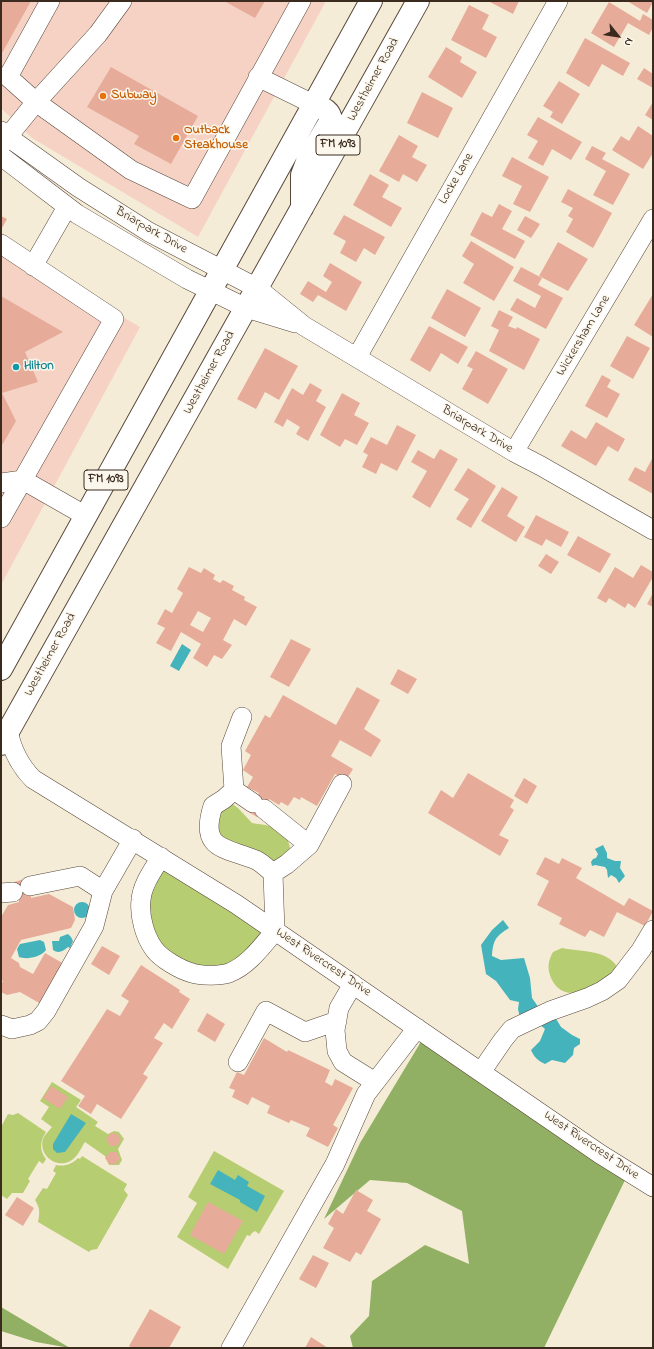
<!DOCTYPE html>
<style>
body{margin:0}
#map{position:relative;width:654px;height:1349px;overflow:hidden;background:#f5ecd7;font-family:"Indie Flower",sans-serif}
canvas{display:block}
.frame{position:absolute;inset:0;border:2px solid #3b2a1e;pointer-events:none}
.north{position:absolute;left:598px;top:16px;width:40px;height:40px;-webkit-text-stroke:3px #fbf7ec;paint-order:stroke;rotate:120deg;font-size:11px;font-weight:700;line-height:16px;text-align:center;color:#3b2a1e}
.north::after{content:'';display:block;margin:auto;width:14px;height:18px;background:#3b2a1e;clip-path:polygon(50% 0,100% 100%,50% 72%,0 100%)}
</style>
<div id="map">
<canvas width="654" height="1349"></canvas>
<div class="frame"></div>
<div class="north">N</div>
</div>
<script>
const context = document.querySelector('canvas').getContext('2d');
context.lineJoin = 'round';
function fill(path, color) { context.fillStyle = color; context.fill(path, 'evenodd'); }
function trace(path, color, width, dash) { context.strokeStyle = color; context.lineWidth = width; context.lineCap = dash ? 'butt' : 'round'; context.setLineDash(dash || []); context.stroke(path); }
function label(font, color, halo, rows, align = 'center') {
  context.font = font + ' "Indie Flower",sans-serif'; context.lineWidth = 3; context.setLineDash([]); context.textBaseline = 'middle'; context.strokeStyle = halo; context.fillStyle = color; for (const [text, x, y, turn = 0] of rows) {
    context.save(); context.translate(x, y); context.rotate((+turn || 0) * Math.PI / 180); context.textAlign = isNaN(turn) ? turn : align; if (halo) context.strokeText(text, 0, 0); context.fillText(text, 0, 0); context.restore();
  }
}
fill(new Path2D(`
 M 1,1 L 326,1 L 198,237 L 32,138 L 1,108 Z
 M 1,246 L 140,327 L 1,585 Z`), '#f6d2c5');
fill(new Path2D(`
 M 231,803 L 238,808 L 252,823 C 275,827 287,825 291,853 L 279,865 L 219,842 L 216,817 L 222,807 Z
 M 168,869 L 258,927 L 262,934 L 236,962 L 203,970 L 168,955 L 150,926 L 149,892 L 161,872 Z
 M 562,948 C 581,952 611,949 619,971 C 599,982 566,1010 551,978 C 547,968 548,961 553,952 Z
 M 52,1082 L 81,1100 L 76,1107 L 98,1122 L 95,1126 L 108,1134 L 114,1131 L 119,1132 L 124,1139 L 118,1149 L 122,1160 L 119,1165 L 109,1165 L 105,1156 L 85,1142 C 81,1148 78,1156 72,1160 C 58,1170 38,1156 43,1139 C 45,1134 49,1131 52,1127 L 41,1119 L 49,1107 L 40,1101 Z
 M 18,1113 L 46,1132 C 40,1141 39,1150 46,1159 L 43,1164 L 39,1161 L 28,1179 L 30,1181 L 23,1193 L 12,1193 L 7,1199 L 1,1195 L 1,1127 L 8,1114 L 13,1115 Z
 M 214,1151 L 284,1191 L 259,1234 L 255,1231 L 252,1233 L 250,1236 L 247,1235 L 228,1269 L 177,1237 L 197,1203 L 188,1197 Z
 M 82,1156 L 127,1184 L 124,1190 L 128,1195 L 97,1249 L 91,1250 L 89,1252 L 38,1222 C 40,1213 40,1208 35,1200 L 43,1188 L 47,1189 L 56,1173 L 53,1171 L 56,1165 C 65,1167 72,1164 78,1158 L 80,1159 Z`), '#b7cd71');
fill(new Path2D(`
 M 422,1040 L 626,1178 L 544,1348 L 353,1348 L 350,1336 L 369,1316 L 372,1281 L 425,1245 L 469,1264 L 462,1211 L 407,1183 L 370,1180 L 324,1219 L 360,1143 Z
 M 1,1307 L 70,1348 L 36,1342 L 1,1331 Z`), '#91b063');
fill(new Path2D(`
 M 182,644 L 191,650 L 179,671 L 170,666 Z
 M 603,845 L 607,853 L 607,858 L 615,861 L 621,861 L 620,868 L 625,876 L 619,883 L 616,878 L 611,875 L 608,878 L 607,870 L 605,867 L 595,865 L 592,866 L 591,862 L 593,859 L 596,858 L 598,854 L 595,849 Z
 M74 910a8 8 0 1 1 16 0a8 8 0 1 1-16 0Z
 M 503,920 L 509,928 C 496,936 493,940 492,956 L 501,960 L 524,958 L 530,978 L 532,998 L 539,1008 L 555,1017 L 561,1027 L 572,1035 L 580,1039 L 580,1044 L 574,1048 L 573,1055 L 565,1063 L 552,1060 L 545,1064 C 538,1061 534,1057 531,1050 L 540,1041 L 545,1029 L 539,1024 L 520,1018 L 518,1009 L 519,1002 L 510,1000 L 496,981 L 486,974 L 481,945 L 492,930 Z
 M 68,934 L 71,937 L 73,941 L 70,948 L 68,947 C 63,951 59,954 53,950 L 52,941 L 59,941 L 60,937 Z
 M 40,940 L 44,942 L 46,950 C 41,957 27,960 19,957 L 17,949 L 20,944 Z
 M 71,1114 L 86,1123 L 65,1152 L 57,1153 L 53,1149 L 53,1144 Z
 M 218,1170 L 235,1180 L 238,1175 L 249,1182 L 247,1186 L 265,1196 L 257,1212 L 240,1202 L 240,1200 L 210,1184 Z`), '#44b3bc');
fill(new Path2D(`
 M 1,1 L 31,1 L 1,55 Z
 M 224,1 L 265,1 L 255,18 Z
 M 488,1 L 519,1 L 513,14 Z
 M 627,1 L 653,1 L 653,2 L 647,13 Z
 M 609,2 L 640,21 L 643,14 L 653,20 L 653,27 L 649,35 L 628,23 L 614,47 L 591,33 Z
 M 469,5 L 489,15 L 482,29 L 497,37 L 486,58 L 451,40 Z
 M 585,38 L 630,63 L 623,76 L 602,64 L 589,87 L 566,73 Z
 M 446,47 L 462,57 L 460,62 L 477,72 L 462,98 L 428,77 Z
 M 111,67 L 198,116 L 171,164 L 134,144 L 139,136 L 87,107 Z
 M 644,68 L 653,74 L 653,88 L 637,79 Z
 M 559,81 L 580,94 L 562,124 L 550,117 L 553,112 L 543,106 Z
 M 422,92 L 453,108 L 438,138 L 407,123 Z
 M 653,102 L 653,120 L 645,115 Z
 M 538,117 L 582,142 L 571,160 L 552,149 L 543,166 L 528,158 L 538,141 L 527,135 Z
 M 638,126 L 653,136 L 653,153 L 643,169 L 612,150 L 621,136 L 629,141 Z
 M 399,135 L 418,146 L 412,157 L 427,165 L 417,182 L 403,174 L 399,182 L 379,171 Z
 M 592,146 L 606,153 L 602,159 L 630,174 L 613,205 L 593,195 L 606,171 L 585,159 Z
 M 512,157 L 549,177 L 530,212 L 513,204 L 522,186 L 502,176 Z
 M 370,174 L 389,185 L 382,197 L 402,208 L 391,227 L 353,205 Z
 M 568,189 L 612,213 L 593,248 L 566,232 L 573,219 L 568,216 L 573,208 L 561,202 Z
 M 499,204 L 512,211 L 502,229 L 525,241 L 515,259 L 470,235 L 482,212 L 492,217 Z
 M 344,215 L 385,237 L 375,255 L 364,248 L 356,262 L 340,253 L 346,241 L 333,234 Z
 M 1,216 L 7,219 L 2,228 L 1,228 Z
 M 525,216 L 540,224 L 531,238 L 517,230 Z
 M 471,241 L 514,267 L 494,301 L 463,283 L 474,264 L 462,256 Z
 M 558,242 L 588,259 L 568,291 L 539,276 Z
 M 330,263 L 362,282 L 346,311 L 318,295 L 313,302 L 300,294 L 308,281 L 326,292 L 332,282 L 323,276 Z
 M 521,267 L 542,278 L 538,285 L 563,298 L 546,329 L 510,310 L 517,298 L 535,308 L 541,296 L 513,281 Z
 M 447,289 L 481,308 L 465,337 L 431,318 Z
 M 653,294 L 653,337 L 634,325 Z
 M 1,296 L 63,332 L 25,352 L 38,382 L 2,393 L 16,421 L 1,447 Z
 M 499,310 L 513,317 L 508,326 L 516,329 L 517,327 L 540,339 L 524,370 L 489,351 L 499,330 L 491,326 Z
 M 429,326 L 468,347 L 458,364 L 441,353 L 430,372 L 410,360 Z
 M 627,336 L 650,348 L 633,379 L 610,366 Z
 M 265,348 L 298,366 L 279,400 L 265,392 L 256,409 L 237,399 Z
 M 476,351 L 508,369 L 488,404 L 462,389 L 473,369 L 467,366 Z
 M 602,375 L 611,380 L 607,387 L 620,394 L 607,418 L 585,406 Z
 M 310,383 L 322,390 L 316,401 L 326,407 L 308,441 L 296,434 L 300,427 L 287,419 L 283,427 L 274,422 L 292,388 L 303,395 Z
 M 342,393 L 360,403 L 354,415 L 369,423 L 357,445 L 345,439 L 340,447 L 320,435 Z
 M 596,422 L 625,439 L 618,452 L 608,446 L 596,466 L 561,446 L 571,430 L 586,439 Z
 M 397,425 L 416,435 L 397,471 L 381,463 L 376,474 L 362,467 L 368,455 L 363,452 L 371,437 L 387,445 Z
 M 440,449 L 458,459 L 430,508 L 412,497 L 427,471 L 411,462 L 418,450 L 434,459 Z
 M 653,457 L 653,494 L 628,480 L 635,467 L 645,472 Z
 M 468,468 L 496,486 L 471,528 L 456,519 L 469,499 L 454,490 Z
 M 502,487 L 518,497 L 507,516 L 525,527 L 516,542 L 481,521 Z
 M 536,515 L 569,532 L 561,547 L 546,539 L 542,546 L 524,537 Z
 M 578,536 L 611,554 L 600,573 L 567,555 Z
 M 546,554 L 559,562 L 551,574 L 538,566 Z
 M 641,565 L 653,572 L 653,577 L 635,608 L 628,603 L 625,608 L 609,598 L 606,603 L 597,598 L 615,567 L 633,578 Z
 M 189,567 L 201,573 L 204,568 L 215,575 L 213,579 L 220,583 L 223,580 L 234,586 L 232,590 L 245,597 L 244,600 L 257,607 L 246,626 L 234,619 L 223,640 L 232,645 L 222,659 L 214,655 L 207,667 L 193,658 L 201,644 L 181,632 L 171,651 L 156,643 L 165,628 L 157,624 L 165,609 L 172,613 L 183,593 L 177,589 ZM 198,611 L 211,618 L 203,632 L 190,625 Z
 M 653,593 L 653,607 L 647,604 Z
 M 291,639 L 311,649 L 289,687 L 270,677 Z
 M 398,669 L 417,679 L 408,694 L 390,684 Z
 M 357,687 L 380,700 L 364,729 L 381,740 L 371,757 L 340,740 L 331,756 L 353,769 L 346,780 L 335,774 L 317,806 L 301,797 L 300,800 L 294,797 L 288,806 L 281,802 L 279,805 L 269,799 L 262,817 L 257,817 L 250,813 L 246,810 L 259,793 L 247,787 L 253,777 L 243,770 L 251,755 L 245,751 L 265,715 L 270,718 L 283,695 L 336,725 Z
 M 468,773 L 514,800 L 510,807 L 514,810 L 499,835 L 509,840 L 500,856 L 428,813 L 441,790 L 453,798 Z
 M 524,778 L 537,786 L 527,804 L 514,796 Z
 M 545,857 L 559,864 L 562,858 L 582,868 L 576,878 L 624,906 L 629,898 L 653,911 L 645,926 L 617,912 L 604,937 L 590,930 L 585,937 L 559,924 L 562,918 L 537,905 L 549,881 L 536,874 Z
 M 28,878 L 33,895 L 31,896 L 31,898 L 49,894 L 73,907 L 75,920 L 71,928 L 21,940 L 11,958 L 19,963 L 20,967 L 33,974 L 45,953 L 64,964 L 41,1004 L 20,992 L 7,995 L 1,992 L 1,985 L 3,981 L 1,980 L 1,917 L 8,905 L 19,902 L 19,900 L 16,901 L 11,883 Z
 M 102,946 L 120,956 L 109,975 L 91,964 Z
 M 141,965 L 180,990 L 179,992 L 190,999 L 172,1029 L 164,1023 L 154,1038 L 163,1043 L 143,1074 L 148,1077 L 121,1119 L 97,1104 L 91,1114 L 78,1106 L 85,1096 L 61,1081 L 107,1009 L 120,1016 L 129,1001 L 121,996 Z
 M 207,1013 L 225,1024 L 215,1042 L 197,1031 Z
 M 264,1038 L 287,1052 L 288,1050 L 330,1070 L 325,1082 L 332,1086 L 335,1079 L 353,1088 L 333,1125 L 338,1128 L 328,1147 L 306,1136 L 310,1128 L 291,1120 L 289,1123 L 267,1113 L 270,1106 L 252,1097 L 248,1105 L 232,1097 L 235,1090 L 229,1088 L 237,1072 L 244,1075 Z
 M 51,1086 L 68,1097 L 60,1109 L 43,1098 Z
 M 111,1133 L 118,1134 L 121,1140 L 117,1146 L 110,1146 L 106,1139 Z
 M 110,1152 L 117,1152 L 120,1159 L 116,1164 L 109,1164 L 105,1158 Z
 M 356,1190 L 373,1200 L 367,1211 L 381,1219 L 361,1255 L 356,1252 L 350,1262 L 323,1248 L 334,1228 L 328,1224 L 336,1209 L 343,1214 Z
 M 17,1197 L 34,1208 L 23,1226 L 5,1215 Z
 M 208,1202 L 243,1221 L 224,1254 L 190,1235 Z
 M 313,1255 L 329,1263 L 316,1288 L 299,1279 Z
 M 150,1309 L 181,1327 L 169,1348 L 132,1348 L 129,1346 Z
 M 311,1337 L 328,1348 L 305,1348 Z`), '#e6ac99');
const minor = new Path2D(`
 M 50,1 L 8,77 L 36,102 L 131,170 L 192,199 L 301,1
 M 258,77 L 313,104
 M 1,131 L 8,137 L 78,187 L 149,232 L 257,288 L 304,326 L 514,452 L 541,466 L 653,530
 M 1,145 L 36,102 L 98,34 L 122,1
 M 1,156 L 77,214 L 187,279 L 246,308 L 295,323
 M 1,244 L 114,319 L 1,518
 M 33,266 L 67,207
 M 357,357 L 558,1
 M 514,452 L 653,219
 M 1,483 L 23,480 L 86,516
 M 8,731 C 12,750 19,765 33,779 L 236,904 L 600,1154 L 653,1187
 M 234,790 L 224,799 L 213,806 C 199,850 224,847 256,860 C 262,863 268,869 273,873
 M 234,790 L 231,746 L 242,717
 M 234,790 L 253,803
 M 264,809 L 309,845
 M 161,857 C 153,870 142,885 141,900 C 139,916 145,937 154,949 C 161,959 181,970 192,973 C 201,976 220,976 229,973 C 249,965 262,946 275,931 L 273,873 L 287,864 L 309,845 L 342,784
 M 30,886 L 80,876 L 103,891
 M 1,893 L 13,892
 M 353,984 L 339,1008 L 335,1030 L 337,1051 L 343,1062 L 375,1082
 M 1,1025 L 12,1029 L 30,1025 L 38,1021 L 46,1011 L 94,926 L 103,891 L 133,839
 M 238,1062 L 266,1011 L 305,1032 L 337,1021
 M 481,1072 L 503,1040 L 512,1029 L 550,1011 L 587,998 L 602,991 L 618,980 L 641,950 L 653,930
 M 231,1348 L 335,1164 L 366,1094 L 417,1028`);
const major = new Path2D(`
 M 302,208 L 302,175 L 308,159 L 331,120 C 330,110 322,108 313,104
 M 1,669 L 371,1
 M 1,744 L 418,1`);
trace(minor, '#57473a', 20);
trace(major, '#57473a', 24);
trace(minor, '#fff', 19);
trace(major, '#fff', 22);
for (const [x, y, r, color] of [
 [103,96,4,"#e8710a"],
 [176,138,4,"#e8710a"],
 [16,367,4,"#0f9aa8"]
]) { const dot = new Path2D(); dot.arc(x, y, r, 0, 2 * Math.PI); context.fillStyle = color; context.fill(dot); trace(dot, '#fbf7ec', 1.5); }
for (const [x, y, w] of [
 [338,145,44],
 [106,480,44]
]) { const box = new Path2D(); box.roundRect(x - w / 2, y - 10, w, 20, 3); context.fillStyle = '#fbf7ec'; context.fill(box); trace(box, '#3b2a1e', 1); }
label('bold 12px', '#3b2a1e', null, [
 ["FM 1093",338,145],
 ["FM 1093",106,480]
]);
label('13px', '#3b2a1e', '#fbf7ec', [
 ["Westheimer Road",374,80,-61],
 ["Locke Lane",457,179,-60],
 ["Briarpark Drive",151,231,30],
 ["Wickersham Lane",584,336,-59],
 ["Westheimer Road",210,373,-61],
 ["Briarpark Drive",477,430,31],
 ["Westheimer Road",51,655,-61],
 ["West Rivercrest Drive",323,963,34],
 ["West Rivercrest Drive",591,1146,34]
]);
label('bold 13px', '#c56008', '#fbf7ec', [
 ["Subway",111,96],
 ["Outback",184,131],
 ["Steakhouse",184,146]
], 'left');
label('bold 13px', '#0d838f', '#fbf7ec', [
 ["Hilton",24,367]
], 'left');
</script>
